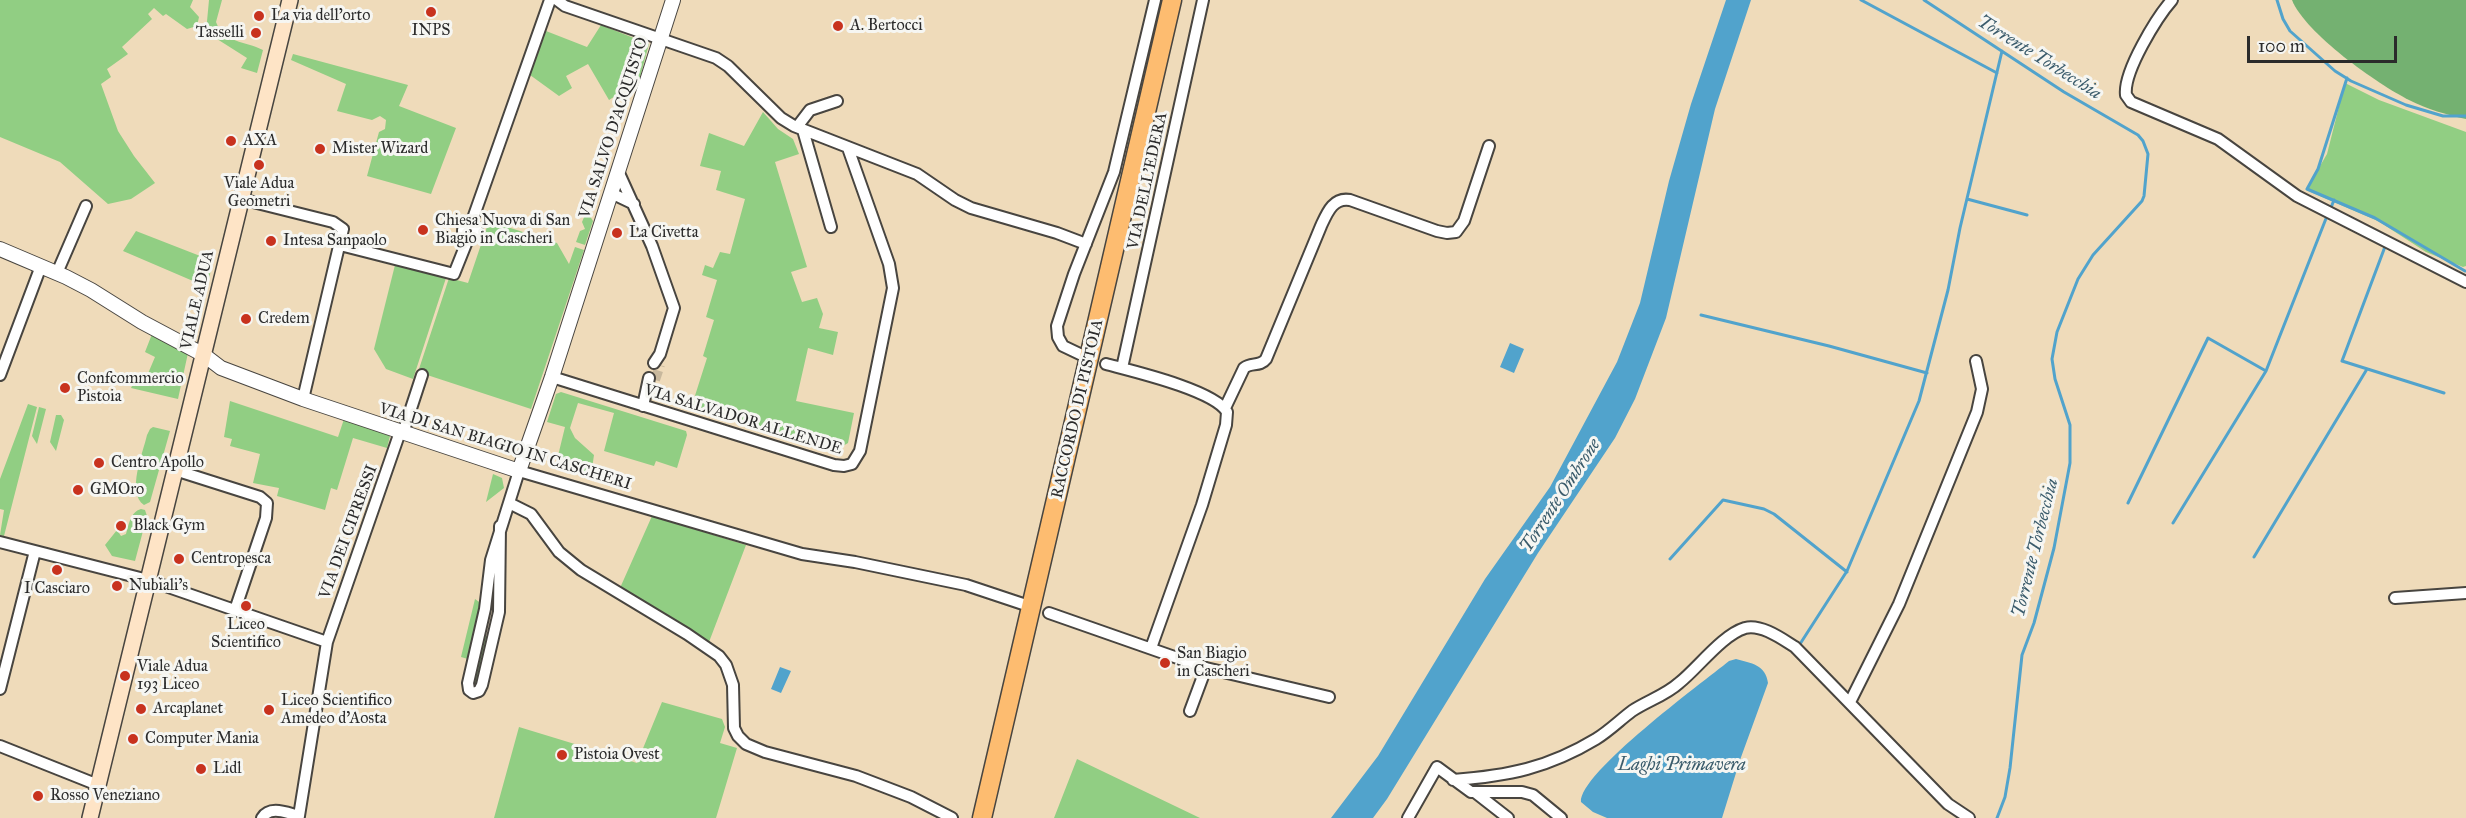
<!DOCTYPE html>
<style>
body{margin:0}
#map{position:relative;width:2466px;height:818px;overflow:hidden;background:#efdbba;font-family:"IM FELL Great Primer",serif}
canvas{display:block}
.scale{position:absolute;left:2247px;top:36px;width:150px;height:27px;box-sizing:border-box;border:3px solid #2b2b2b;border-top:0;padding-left:8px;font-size:18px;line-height:21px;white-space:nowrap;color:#2b2b2b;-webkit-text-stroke:4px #f6f6f2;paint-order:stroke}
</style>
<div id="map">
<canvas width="2466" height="818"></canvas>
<div class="scale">100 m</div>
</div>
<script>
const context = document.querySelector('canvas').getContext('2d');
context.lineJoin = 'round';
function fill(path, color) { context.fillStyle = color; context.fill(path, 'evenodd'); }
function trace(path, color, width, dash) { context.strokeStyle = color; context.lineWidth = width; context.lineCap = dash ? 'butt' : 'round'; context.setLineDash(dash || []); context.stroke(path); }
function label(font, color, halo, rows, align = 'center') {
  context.font = font + ' "IM FELL Great Primer",serif'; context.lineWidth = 6; context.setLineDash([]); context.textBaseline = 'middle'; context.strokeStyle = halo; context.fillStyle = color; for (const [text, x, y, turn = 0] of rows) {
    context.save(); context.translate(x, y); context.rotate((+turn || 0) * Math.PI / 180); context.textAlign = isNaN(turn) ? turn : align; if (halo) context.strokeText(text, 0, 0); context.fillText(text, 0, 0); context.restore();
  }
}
fill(new Path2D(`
 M 0,0 L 193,0 L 190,7 L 199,17 L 197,26 L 187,29 L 166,14 L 163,16 L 154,8 L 148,14 L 152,19 L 122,47 L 128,54 L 107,69 L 111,77 L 101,84 L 118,131 L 134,156 L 155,183 L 131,199 L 108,204 L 60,162 L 0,137 Z
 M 209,0 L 222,0 L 216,22 C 224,43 245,41 263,50 L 257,73 L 241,68 L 247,58 L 206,32 Z
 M 601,25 L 649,44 L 639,81 L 609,100 L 588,64 L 566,76 L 572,88 L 559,96 L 530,75 L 546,31 L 587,47 Z
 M 293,54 L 408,85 L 399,106 L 456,128 L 431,194 L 367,176 L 379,132 L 385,129 L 386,120 L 380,116 L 372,120 L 337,111 L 346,84 L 291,60 Z
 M 2345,83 L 2379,100 L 2466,132 L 2466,266 L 2463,267 L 2426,252 L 2378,221 L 2306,190 L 2327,154 Z
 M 763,112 L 778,129 L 793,139 L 799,154 L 775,162 L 807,267 L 791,272 L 802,302 L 817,298 L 823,314 L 819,328 L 838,332 L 833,355 L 808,348 L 796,401 L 854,413 L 848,443 L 836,450 L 821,447 L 692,405 L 707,358 L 703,356 L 714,320 L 706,317 L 717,280 L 702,275 L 705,265 L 713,268 L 720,252 L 730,254 L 745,199 L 716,190 L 721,171 L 700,166 L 709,133 L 744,146 Z
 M 588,213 L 593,221 L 585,245 L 576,242 L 580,231 L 585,229 L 582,222 L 585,215 Z
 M 489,221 L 557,243 L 569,264 L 575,247 L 584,250 L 531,409 L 418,372 L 449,278 L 468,283 Z
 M 136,231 L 213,261 L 207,287 L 123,251 Z
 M 395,265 L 446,278 L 413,379 L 386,369 L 374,349 Z
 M 152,334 L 188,353 L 178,399 L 131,388 L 135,380 L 144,383 L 155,357 L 145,352 Z
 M 561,392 L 686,431 L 687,435 L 677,468 L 656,461 L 654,466 L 604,451 L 614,413 L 578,403 L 570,428 L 575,438 L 594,455 L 591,475 L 556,464 L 565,427 L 547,422 L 556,394 Z
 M 230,401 L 338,437 L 344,419 L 390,436 L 387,448 L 353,438 L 337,490 L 331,488 L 325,510 L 277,496 L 279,488 L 253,483 L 260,454 L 230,446 L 232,439 L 224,437 Z
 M 28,404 L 37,407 L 4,536 L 0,535 L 4,510 L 0,509 L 0,479 Z
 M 39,407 L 46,409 L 37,444 L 32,436 Z
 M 56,415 L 61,415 L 64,420 L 56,451 L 50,442 Z
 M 153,427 L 170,431 L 150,502 L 144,505 C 126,493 143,453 147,435 L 150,429 Z
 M 493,474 L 502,478 L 504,488 L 486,502 Z
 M 141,509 L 145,510 L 147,516 L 135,561 L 112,556 L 105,545 L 117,530 L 121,536 L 126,534 C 129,525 130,512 141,509 Z
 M 652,516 L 746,545 L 709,642 L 620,588 Z
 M 475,599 L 482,604 L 468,659 L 461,657 Z
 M 484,635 L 489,638 L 477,686 L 475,688 L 469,684 Z
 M 662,702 L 722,719 L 725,727 L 720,743 L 737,748 L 716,818 L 494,818 L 519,727 L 637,763 Z
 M 1077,759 L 1200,818 L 1054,818 Z`), '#91ce83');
fill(new Path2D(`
 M 2292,0 L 2466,0 L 2466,119 C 2447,115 2427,109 2409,100 C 2377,84 2305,33 2292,0 Z`), '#74b171');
fill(new Path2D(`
 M 1726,0 L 1751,0 L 1715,109 L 1666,318 L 1635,399 L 1615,438 L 1538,553 L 1387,799 L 1373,818 L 1331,818 L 1378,756 L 1485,579 L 1550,487 L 1617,362 L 1640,303 L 1669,181 L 1691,104 Z
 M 1510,343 L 1524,349 L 1514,373 L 1500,367 Z
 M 1736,659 C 1751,663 1766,665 1768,683 L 1740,760 L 1722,818 L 1607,818 L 1593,812 L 1581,802 C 1579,773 1702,683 1729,661 Z
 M 780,667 L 791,671 L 781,693 L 771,689 Z`), '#51a3cc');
trace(new Path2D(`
 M 1861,0 L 1997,73
 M 1924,0 L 2064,92 L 2138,135 L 2143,141 L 2148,154 L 2144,196 L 2142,201 L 2093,255 L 2078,279 L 2057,332 L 2052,359 L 2055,379 L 2070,425 L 2070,463 L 2054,548 L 2034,623 L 2022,655 L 2010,768 L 2005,797 L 1997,818
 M 2277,0 L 2283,19 L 2290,31 L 2335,71 L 2351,81 L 2406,105 L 2443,116 L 2466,116
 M 2347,78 L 2318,169 L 2307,189 L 2375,218 L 2465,271
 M 1967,199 L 2027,215
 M 2330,210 L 2334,200
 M 2386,244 L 2342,361 L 2444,393
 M 1701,315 L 1829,346 L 1927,373
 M 2128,503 L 2208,338 L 2266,371
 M 2173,523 L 2266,371 L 2327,216
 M 2254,557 L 2367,369
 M 1670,559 L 1723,500 L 1764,509 L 1774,514 L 1847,572
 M 1800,644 L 1847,571 L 1919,401 L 1948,290 L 1960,228 L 2002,51`), '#51a3cc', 3);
trace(new Path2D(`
 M 655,380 L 660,365`), '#c8b89d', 10, [10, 5]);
const minor = new Path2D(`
 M 557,0 L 565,6 L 716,58 L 728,66 L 781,118 L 794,126 L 917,174 L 955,200 L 971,208 L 1057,233 L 1086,244
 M 2172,0 C 2157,17 2123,72 2126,95 L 2131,102 L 2218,139 L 2297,196 L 2466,282
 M 797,127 L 810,110 L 837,101
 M 803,130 L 831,227
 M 618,171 L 652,246 L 674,308 L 660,354 L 654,363
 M 611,193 L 634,204
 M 241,199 L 333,222 L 343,229 L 303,399
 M463 231a7 7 0 1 1 14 0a7 7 0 1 1-14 0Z
 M 471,224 L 550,0
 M 340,245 L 454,274 L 468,239
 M 57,273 L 86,206
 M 1084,356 L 1063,346 L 1058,337 L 1057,326 L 1074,274 L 1114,172 L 1155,0
 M 1106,364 C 1132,371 1214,390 1227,412 L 1226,425 L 1202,505 L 1151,648
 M 1122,368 L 1203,0
 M 0,375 L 41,266
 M 552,377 L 834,465 L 844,466 L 852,464 L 860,451 L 893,288 L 889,264 L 848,148
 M 643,406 L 649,378
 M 1225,408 L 1244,368 C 1251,362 1260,367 1266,359 L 1321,226 C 1327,213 1333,197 1350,200 L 1437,231 L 1447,233 L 1456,232 L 1464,221 L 1489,146
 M 403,433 L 422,375
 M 175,470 L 260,497 L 267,503 L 266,518 L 235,610
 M 509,503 L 531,514 L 559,552 L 581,570 L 687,634 L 719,656 L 726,665 L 733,685 L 734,728 L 738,736 L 746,744 L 765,752 L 856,776 L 911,797 L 952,818
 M 500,526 L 499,612 L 482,685 L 479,691 L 473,693 L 469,690 L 468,683 L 485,609 L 491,560 L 519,471 L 802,554 L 855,562 L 966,585 L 1026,605
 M 0,542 L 148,580 L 327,642
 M 2395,598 L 2466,593
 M 1049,613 L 1206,668 L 1329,697
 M 0,689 L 35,551
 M 1850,702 L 1899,604 L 1977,412 L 1982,389 L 1976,361
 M 1190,711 L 1206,668
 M 0,746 L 98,785
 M 1453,780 C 1508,776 1548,768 1596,739 C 1609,731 1620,720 1632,711 C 1647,701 1666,695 1679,683 C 1698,668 1722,635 1745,628 C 1762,624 1782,639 1795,647 L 1948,804 L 1969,818
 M 1476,793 L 1508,818
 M 262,818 C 270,805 287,813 299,816 L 327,642 L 400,432
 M 1408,818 L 1437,767 L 1471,792 L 1522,792 L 1533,795 L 1561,818`);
const tertiary = new Path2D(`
 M 0,249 L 66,277 L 91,290 L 142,322 L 204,355 L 221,368 L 303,399 L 519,471 L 552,377 L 673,0`);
const secondary = new Path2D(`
 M 90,818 L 290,0`);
const trunk = new Path2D(`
 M 982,818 L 1172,0`);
trace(minor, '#484540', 14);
trace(tertiary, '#484540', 16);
trace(secondary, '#484540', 18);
trace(trunk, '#484540', 21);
trace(minor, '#fff', 10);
trace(tertiary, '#fff', 14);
trace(secondary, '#fee4c6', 15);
trace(trunk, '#fdbc70', 18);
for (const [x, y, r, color] of [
 [431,12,6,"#c8321e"],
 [259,16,6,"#c8321e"],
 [838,26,6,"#c8321e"],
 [256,33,6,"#c8321e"],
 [231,141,6,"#c8321e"],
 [320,149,6,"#c8321e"],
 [259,165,6,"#c8321e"],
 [423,230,6,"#c8321e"],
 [617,233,6,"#c8321e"],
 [271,241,6,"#c8321e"],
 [246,319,6,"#c8321e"],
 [65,388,6,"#c8321e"],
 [99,463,6,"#c8321e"],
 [78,490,6,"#c8321e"],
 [121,526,6,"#c8321e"],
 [179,559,6,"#c8321e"],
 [57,570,6,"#c8321e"],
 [117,586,6,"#c8321e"],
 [246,606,6,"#c8321e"],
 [1165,663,6,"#c8321e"],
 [125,676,6,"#c8321e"],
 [141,709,6,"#c8321e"],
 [269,710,6,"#c8321e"],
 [133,739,6,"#c8321e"],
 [562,755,6,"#c8321e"],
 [201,769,6,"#c8321e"],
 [38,796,6,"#c8321e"]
]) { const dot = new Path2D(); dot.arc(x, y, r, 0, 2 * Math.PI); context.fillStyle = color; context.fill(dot); trace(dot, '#f6f6f2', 2); }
label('16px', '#2b2b2b', '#f6f6f2', [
 ["La via dell'orto",271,16],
 ["A. Bertocci",850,26],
 ["INPS",431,31,"center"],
 ["Tasselli",244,33,"right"],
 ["AXA",243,141],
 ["Mister Wizard",332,149],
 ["Viale Adua",259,184,"center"],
 ["Geometri",259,202,"center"],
 ["Chiesa Nuova di San",435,221],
 ["Biagio in Cascheri",435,239],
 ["La Civetta",629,233],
 ["Intesa Sanpaolo",283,241],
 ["Credem",258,319],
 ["Confcommercio",77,379],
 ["Pistoia",77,397],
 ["Centro Apollo",111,463],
 ["GMOro",90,490],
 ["Black Gym",133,526],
 ["Centropesca",191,559],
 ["Nubiali's",129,586],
 ["I Casciaro",57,589,"center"],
 ["Liceo",246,625,"center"],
 ["Scientifico",246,643,"center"],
 ["San Biagio",1177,654],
 ["in Cascheri",1177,672],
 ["Viale Adua",137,667],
 ["193 Liceo",137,685],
 ["Liceo Scientifico",281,701],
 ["Amedeo d'Aosta",281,719],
 ["Arcaplanet",153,709],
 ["Computer Mania",145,739],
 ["Pistoia Ovest",574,755],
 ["Lidl",213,769],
 ["Rosso Veneziano",50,796]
], 'left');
label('16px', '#2b2b2b', '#f6f6f2', [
 ["VIA SALVO D'ACQUISTO",614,128,-72],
 ["VIA DELL'EDERA",1148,181,-78],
 ["VIALE ADUA",198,300,-77],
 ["RACCORDO DI PISTOIA",1078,409,-77],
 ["VIA SALVADOR ALLENDE",743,420,17],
 ["VIA DI SAN BIAGIO IN CASCHERI",505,447,17],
 ["VIA DEI CIPRESSI",349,532,-70]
]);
label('italic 18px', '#3a5b6b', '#f6f6f2', [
 ["Torrente Torbecchia",2039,58,32],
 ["Torrente Ombrone",1561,496,-57],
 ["Torrente Torbecchia",2036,548,-76],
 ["Laghi Primavera",1682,766]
]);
</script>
